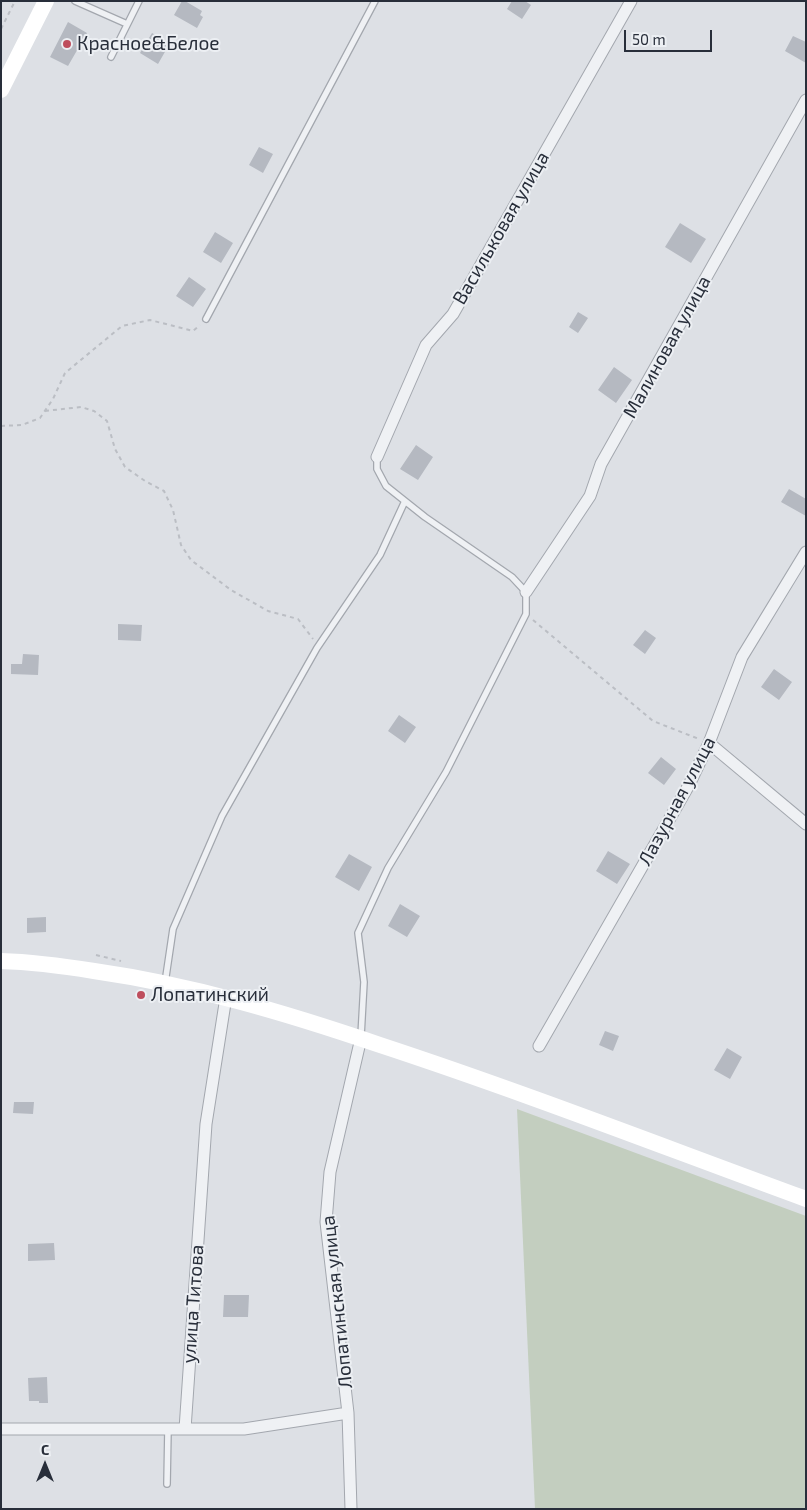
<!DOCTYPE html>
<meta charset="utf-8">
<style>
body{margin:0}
#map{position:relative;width:807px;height:1510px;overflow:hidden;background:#dde0e5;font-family:"Exo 2",sans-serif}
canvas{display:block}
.frame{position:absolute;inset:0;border:2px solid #282e3a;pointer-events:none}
.north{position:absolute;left:20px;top:1440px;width:50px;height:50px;-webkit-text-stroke:4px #eceff3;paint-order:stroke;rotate:0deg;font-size:14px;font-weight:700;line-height:20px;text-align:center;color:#282e3a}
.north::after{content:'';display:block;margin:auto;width:18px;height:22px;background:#282e3a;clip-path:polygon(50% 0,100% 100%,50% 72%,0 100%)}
.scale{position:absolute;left:624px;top:30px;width:88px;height:22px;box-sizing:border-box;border:2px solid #282e3a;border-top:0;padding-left:6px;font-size:15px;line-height:18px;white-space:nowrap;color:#282e3a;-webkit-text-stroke:4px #eceff3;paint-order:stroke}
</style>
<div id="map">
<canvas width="807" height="1510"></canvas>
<div class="frame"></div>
<div class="north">С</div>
<div class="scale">50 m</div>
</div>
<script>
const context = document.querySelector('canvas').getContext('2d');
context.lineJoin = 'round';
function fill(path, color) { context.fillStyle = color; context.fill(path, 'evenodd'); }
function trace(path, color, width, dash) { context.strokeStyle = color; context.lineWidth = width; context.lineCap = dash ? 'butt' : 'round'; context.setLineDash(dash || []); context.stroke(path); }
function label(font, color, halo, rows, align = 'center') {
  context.font = font + ' "Exo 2",sans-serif'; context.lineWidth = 4; context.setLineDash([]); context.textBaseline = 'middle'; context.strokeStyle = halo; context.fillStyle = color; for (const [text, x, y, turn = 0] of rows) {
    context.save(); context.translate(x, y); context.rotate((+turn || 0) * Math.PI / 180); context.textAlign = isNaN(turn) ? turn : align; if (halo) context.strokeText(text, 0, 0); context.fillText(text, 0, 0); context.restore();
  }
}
fill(new Path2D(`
 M 517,1109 L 806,1216 L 806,1509 L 535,1509 Z`), '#c3cebf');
fill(new Path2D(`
 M 182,1 L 185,1 L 202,11 L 200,15 L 203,17 L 197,28 L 174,15 Z
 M 512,1 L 525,1 L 531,5 L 522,19 L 507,9 Z
 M 68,22 L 87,33 L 68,66 L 50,57 Z
 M 152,33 L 170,43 L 158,64 L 140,53 Z
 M 793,36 L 806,42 L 806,63 L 785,51 Z
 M 259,147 L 273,154 L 263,173 L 249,165 Z
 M 680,223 L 706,239 L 691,263 L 665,247 Z
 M 215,232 L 233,243 L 221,263 L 203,252 Z
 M 189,277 L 206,289 L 193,307 L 176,296 Z
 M 578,312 L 588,318 L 578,333 L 569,327 Z
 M 614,367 L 632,380 L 616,403 L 598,390 Z
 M 416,445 L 433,457 L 418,480 L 400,469 Z
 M 789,489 L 806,499 L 806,516 L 781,502 Z
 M 118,624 L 142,625 L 141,641 L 118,640 Z
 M 645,630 L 656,638 L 645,654 L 633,645 Z
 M 23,654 L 39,655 L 38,675 L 11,674 L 11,664 L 22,664 Z
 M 774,669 L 792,682 L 779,700 L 761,687 Z
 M 399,715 L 416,727 L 405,743 L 388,731 Z
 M 661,757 L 676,769 L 664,785 L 648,773 Z
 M 608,851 L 630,864 L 617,884 L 596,871 Z
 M 349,854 L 372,867 L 359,891 L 335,877 Z
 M 400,904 L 420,916 L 407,937 L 388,926 Z
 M 46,917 L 46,932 L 27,933 L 27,918 Z
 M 605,1031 L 619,1036 L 613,1051 L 599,1045 Z
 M 727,1048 L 742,1057 L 730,1079 L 714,1070 Z
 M 14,1102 L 34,1102 L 33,1114 L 13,1113 Z
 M 54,1243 L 55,1260 L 28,1261 L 28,1244 Z
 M 224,1295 L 249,1295 L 248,1317 L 223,1317 Z
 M 47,1377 L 48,1403 L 39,1403 L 39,1401 L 29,1401 L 28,1378 Z`), '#b5b9c1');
const lane = new Path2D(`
 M 75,1 L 127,24
 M 111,57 L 139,1
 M 206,319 L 375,1
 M 165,983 L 173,929 L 222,816 L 317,648 L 380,555 L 405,501
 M 361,1036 L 364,982 L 358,933 L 388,868 L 446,772 L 526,614 L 526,592 L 512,577 L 425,517 L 386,486 L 377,469 L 377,457
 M 167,1484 L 168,1429`);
const street = new Path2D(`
 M 377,457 L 426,345 L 453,314 L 631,1
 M 526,592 L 590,496 L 601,464 L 806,100
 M 709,743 L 806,824
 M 539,1046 L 689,785 L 709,743 L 742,657 L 806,552
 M 1,1429 L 185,1429 L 206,1124 L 226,997
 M 185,1429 L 244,1429 L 348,1413
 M 351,1509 L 348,1413 L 326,1222 L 330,1172 L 361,1038`);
trace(lane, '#a3a7ae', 8);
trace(street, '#a3a7ae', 13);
trace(new Path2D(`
 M 1,29 L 15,1
 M 45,411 L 81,407 L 94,411 L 107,421 L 115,449 L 125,467 L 145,481 L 164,491 L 173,510 L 181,545 L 191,560 L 231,590 L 268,611 L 298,619 L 313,639
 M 1,426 L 22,425 L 40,418 L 53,399 L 65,373 L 122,326 L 150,320 L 193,331 L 200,325
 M 533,620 L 653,721 L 699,739
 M 96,955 L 121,961`), '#bbbec4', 2, [4, 4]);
trace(lane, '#eff1f4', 5.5);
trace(street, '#eff1f4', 11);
trace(new Path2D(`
 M 1,90 L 46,1
 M 1,961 C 32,962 63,966 94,971 C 192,985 286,1013 380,1045 C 523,1092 664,1147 806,1199`), '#fff', 16);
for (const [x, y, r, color] of [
 [67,44,5,"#be4e5d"],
 [141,995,5,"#be4e5d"]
]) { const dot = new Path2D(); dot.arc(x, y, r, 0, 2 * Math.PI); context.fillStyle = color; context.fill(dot); trace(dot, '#eceff3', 2); }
label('19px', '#282e3a', '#eceff3', [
 ["Красное&Белое",77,44],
 ["Лопатинский",151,995]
], 'left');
label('19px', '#282e3a', '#eceff3', [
 ["Васильковая улица",501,228,-60],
 ["Малиновая улица",667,347,-61],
 ["Лазурная улица",677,801,-62],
 ["Лопатинская улица",337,1302,-96],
 ["улица Титова",193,1304,-86]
]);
</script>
